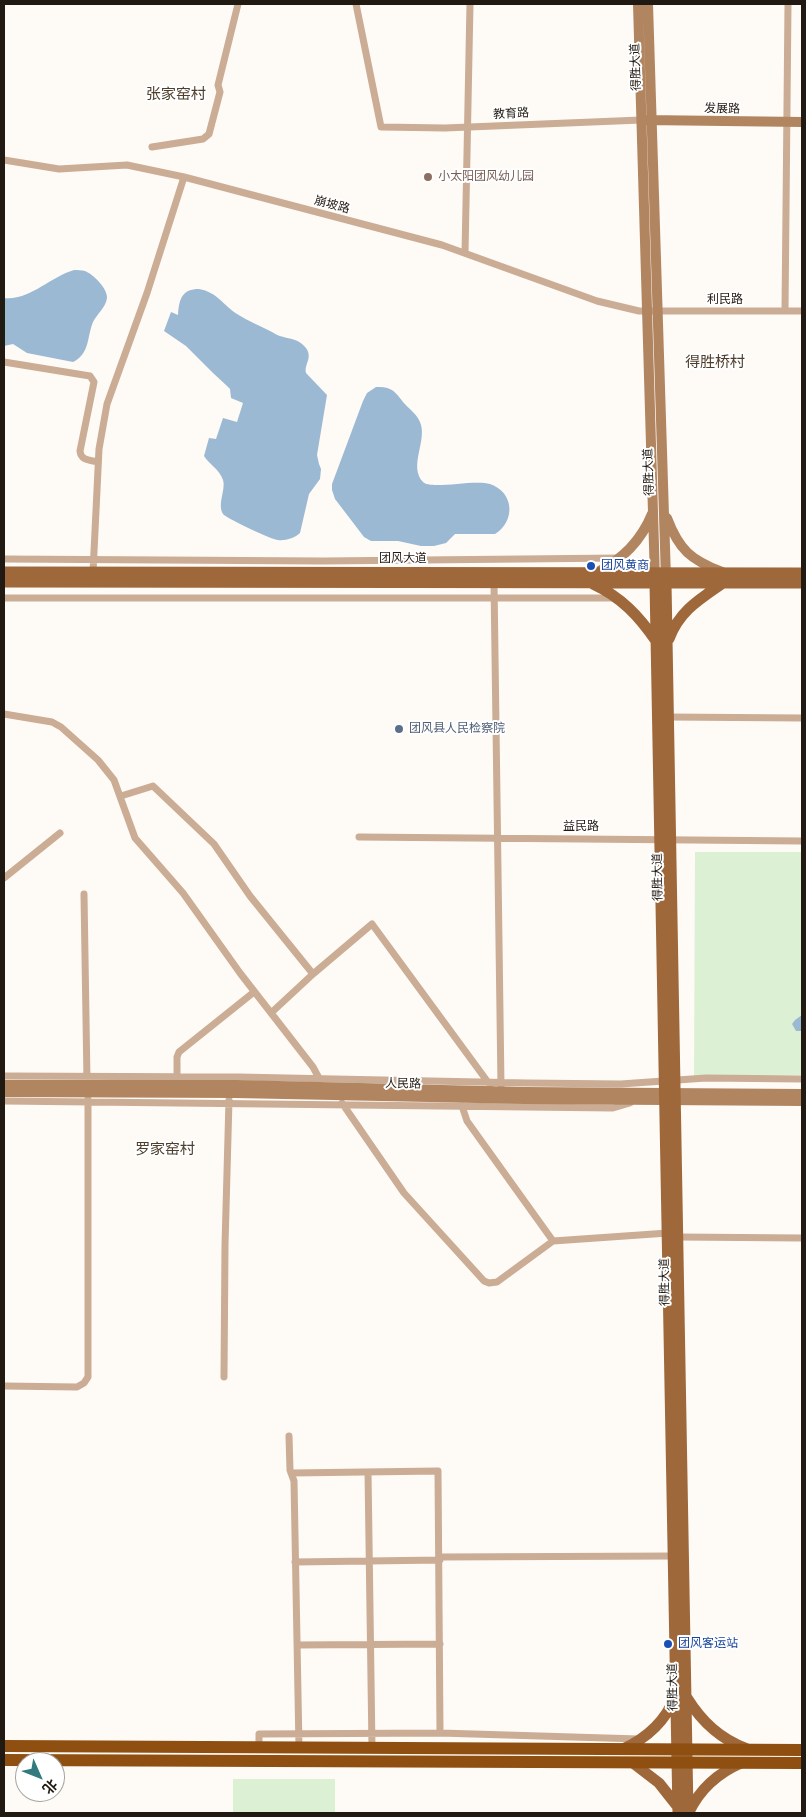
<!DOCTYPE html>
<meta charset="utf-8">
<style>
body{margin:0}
#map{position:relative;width:806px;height:1817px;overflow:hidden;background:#fefaf6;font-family:"Libre Baskerville","Noto Sans SC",serif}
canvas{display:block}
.frame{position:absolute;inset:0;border:5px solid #211a12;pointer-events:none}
.north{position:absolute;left:15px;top:1752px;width:50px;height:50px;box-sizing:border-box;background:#fff;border:1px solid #a6a3a0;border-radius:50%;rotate:134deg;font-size:14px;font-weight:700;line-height:20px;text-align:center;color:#211a12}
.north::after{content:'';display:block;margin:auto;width:18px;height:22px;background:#317a7e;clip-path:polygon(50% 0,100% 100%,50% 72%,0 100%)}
</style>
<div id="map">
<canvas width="806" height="1817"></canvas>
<div class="frame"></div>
<div class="north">北</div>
</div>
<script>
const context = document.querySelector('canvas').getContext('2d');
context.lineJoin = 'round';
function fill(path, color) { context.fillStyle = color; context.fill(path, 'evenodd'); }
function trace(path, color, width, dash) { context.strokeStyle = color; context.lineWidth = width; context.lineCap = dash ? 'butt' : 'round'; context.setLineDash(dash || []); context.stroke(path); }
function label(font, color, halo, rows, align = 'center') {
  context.font = font + ' "Libre Baskerville","Noto Sans SC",serif'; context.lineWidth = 4; context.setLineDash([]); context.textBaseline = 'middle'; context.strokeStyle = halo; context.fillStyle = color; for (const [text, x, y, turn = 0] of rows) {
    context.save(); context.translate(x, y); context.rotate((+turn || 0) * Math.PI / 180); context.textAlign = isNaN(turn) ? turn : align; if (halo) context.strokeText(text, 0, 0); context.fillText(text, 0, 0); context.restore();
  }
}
fill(new Path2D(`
 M 695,852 L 802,852 L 802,1075 L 694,1076 Z
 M 233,1779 L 335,1779 L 335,1813 L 233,1813 Z`), '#dcf1d3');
fill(new Path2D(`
 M 74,270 C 77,270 82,270 85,271 C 93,274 108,289 107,298 C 106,307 97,314 93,322 C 87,336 90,354 73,362 L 27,353 L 13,344 L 4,346 L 4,298 C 29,301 50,277 74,270 Z
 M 199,289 C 217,292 223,305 237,314 C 248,321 261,326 272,332 C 283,340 297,336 306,348 C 313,358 304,364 306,373 L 327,395 L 317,455 L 319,464 L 321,469 L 320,479 L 309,494 L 300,533 C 295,538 285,541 278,540 C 272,540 226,518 223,514 C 217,504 226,490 223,480 C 220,470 209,464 204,456 L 209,438 L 216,439 L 223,418 L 237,422 L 243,403 L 231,398 L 230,389 L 226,385 L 213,373 L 186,346 L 164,331 L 171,312 L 178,315 C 179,299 182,289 199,289 Z
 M 376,387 C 391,386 395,391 403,402 C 409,409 417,414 420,422 C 428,440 408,466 423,482 C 431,490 474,479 490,484 C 514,492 516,521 495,534 L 455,534 L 446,543 L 434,546 L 421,546 L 398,541 L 371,541 L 364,537 L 335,499 L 332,490 L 332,484 L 363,401 L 367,393 Z
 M 802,1015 L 802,1031 L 796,1031 L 792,1024 L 795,1020 Z`), '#9cb9d4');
trace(new Path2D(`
 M 356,4 L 381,127 L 445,128 L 641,120
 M 152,147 L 203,139 L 209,134 L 220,92 L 218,85 L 238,4
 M 4,160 L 59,169 L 127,165 L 184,177 L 442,245 L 597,301 L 639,311 L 802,311
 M 465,253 L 470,4
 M 785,311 L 788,4
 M 4,362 L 90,376 L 94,382 L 80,451 C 81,461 90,460 98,462
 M 4,559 L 323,561 L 620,558
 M 93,572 L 99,449 L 107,404 L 147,293 L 184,177
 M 494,583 L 501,1086
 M 4,598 L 616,598
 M 4,714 L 52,722 L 61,727 L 98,760 L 114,780 L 135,838 L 183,893 L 240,973 L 313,1067 L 320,1080
 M 668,717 L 802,718
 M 121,796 L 153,786 L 214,844 L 250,896 L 313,974
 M 359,837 L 802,841
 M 4,878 L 60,833
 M 84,894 L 87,1081
 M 271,1013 L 313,974 L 372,924 L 490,1085
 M 4,1076 L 239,1077 L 527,1083 L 621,1084 L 706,1078 L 802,1079
 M 177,1077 L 177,1057 L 179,1052 L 254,992
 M 4,1101 L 613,1108 L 630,1103
 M 342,1103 L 404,1193 L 484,1281 L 489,1283 L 497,1282 L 553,1241
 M 462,1106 L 467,1121 L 553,1241 L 668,1233
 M 678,1237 L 802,1238
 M 224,1377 L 225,1245 L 229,1100
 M 4,1386 L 77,1387 L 84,1383 L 88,1377 L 88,1099
 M 289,1436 L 290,1470 L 294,1481 L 299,1748
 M 368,1472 L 372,1748
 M 291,1473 L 438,1471 L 440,1733
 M 439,1557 L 673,1556
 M 295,1562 L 440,1560
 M 297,1645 L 440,1644
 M 259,1748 L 259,1734 L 440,1733 L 639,1739`), '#cbac94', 7);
trace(new Path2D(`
 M 638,4 L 655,580
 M 648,4 L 666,579
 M 646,120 L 802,122
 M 667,518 C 679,550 691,560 722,572
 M 596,573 C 622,560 641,541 652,514
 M 4,1085 L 236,1085 L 525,1092 L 802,1094
 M 4,1092 L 236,1093 L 525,1099 L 802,1101`), '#b28561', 10);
trace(new Path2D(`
 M 4,572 L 802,573
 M 4,582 L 802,583
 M 655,583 L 678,1813
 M 666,583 L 688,1813
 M 593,584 C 621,597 639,616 656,641
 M 669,639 C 679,611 700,599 723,583
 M 687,1698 C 702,1722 720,1739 747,1749
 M 623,1749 C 647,1738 665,1722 675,1697
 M 633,1763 L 659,1783 L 678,1807
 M 689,1812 C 700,1789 718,1773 741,1763`), '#9f683b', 11);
trace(new Path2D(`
 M 4,1746 L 802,1750
 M 4,1760 L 802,1763`), '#8e4f11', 12);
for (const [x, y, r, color] of [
 [428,177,5,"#8d6e63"],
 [591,566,5,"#1a4fb4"],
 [399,729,5,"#5c6f8a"],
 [668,1644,5,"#1a4fb4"]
]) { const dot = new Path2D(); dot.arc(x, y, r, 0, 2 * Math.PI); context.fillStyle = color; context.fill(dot); trace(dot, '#fff', 2); }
label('12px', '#211a12', '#fff', [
 ["得胜大道",636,67,-92],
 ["发展路",722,109,1],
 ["教育路",511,114,-3],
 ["崩坡路",332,205,15],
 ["利民路",725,300],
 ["得胜大道",649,472,-92],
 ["团风大道",403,559],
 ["益民路",581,827],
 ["得胜大道",658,877,-91],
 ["人民路",403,1084,1],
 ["得胜大道",665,1282,-91],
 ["得胜大道",673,1687,-91]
]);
label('12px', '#785e54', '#fff', [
 ["小太阳团风幼儿园",438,177]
], 'left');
label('12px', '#164399', '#fff', [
 ["团风黄商",601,566],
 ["团风客运站",678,1644]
], 'left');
label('12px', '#4e5e75', '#fff', [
 ["团风县人民检察院",409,729]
], 'left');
label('15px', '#4e3e2b', '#fff', [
 ["张家窑村",176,95],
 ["得胜桥村",715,363],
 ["罗家窑村",165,1150]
]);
</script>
